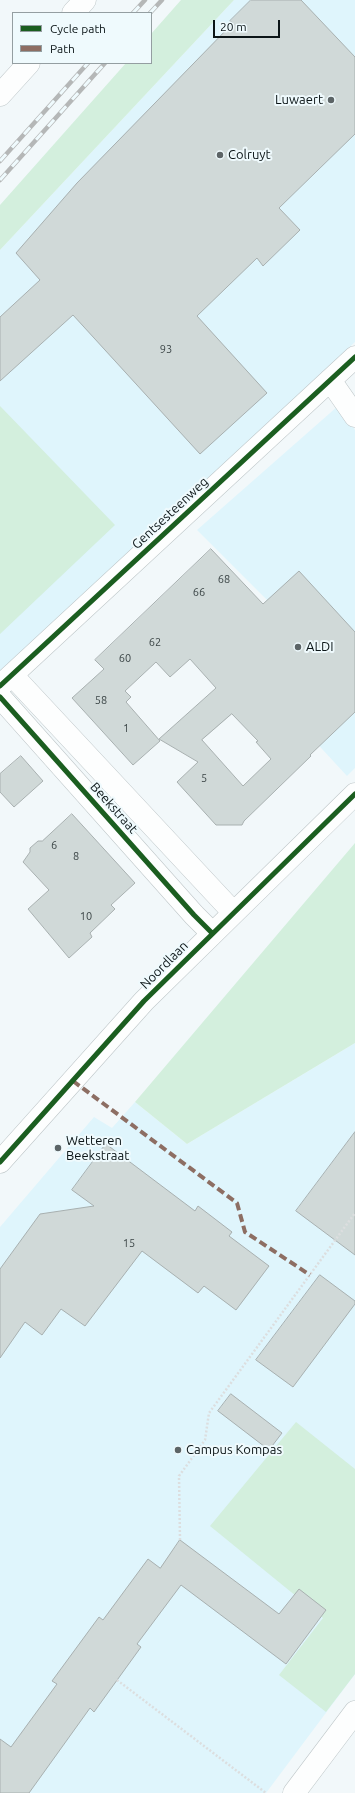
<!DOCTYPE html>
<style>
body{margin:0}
#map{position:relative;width:355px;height:1793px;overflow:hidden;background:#f2f8fa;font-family:Ubuntu,sans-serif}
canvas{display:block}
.legend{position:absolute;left:12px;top:12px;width:140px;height:52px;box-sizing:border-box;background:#effafd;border:1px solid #949ea1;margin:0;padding:5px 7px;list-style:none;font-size:12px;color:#0b1517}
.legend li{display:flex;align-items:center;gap:8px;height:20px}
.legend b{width:20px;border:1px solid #949ea1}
.scale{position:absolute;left:213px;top:20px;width:67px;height:18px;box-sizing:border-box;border:2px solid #0b1517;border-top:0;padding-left:5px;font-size:12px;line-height:14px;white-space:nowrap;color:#0b1517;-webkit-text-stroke:3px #effafd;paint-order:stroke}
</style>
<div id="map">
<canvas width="355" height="1793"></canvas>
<ul class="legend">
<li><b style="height:5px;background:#1b5e20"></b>Cycle path</li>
<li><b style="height:5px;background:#8d6e63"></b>Path</li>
</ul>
<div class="scale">20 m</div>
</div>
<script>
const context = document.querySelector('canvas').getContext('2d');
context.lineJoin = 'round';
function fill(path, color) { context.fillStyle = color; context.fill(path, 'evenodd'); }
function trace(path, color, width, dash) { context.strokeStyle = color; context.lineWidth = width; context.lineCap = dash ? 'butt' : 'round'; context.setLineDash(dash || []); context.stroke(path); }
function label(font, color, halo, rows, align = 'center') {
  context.font = font + ' Ubuntu,sans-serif'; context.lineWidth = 4; context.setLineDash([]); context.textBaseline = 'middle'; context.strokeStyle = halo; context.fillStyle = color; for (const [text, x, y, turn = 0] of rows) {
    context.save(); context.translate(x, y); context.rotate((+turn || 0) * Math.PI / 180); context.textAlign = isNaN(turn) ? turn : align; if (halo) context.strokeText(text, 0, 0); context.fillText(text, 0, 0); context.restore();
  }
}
fill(new Path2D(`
 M 234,0 L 355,0 L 355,342 L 0,672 L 0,250 Z
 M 338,406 L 355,430 L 355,768 L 347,776 L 251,672 L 247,619 L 267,600 L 197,530 Z
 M 355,1043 L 355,1674 L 266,1793 L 0,1793 L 0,1227 L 94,1117 L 112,1128 L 135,1102 L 187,1144 Z`), '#dff5fc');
fill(new Path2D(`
 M 181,0 L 234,0 L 0,250 L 0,205 L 126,63 L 151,63 L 151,34 Z
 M 0,406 L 115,525 L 0,634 Z
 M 355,843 L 355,1043 L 187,1144 L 135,1102 Z
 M 296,1422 L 355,1469 L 355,1674 L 326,1712 L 279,1675 L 323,1618 L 210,1526 Z`), '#d3efdd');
const building = new Path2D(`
 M 251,0 L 301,0 L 355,57 L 355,134 L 279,208 L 300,230 L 263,266 L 257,258 L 197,316 L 267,393 L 200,454 L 73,315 L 0,381 L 0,317 L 40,280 L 16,253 L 77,183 L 233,23 L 230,21 Z
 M 211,549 L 263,604 L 299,571 L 355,632 L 355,712 L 310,755 L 311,756 L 244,821 L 242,825 L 216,825 L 177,782 L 198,762 L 159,739 L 216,688 L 190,659 L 170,677 L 156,662 L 125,691 L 131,697 L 126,702 L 160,741 L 133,765 L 72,698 L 104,669 L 95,660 ZM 232,714 L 258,741 L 256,742 L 271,759 L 243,786 L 202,740 Z
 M 21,756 L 43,781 L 14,807 L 0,792 L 0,774 Z
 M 72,814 L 135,883 L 111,905 L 115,909 L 90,933 L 92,937 L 69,958 L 28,909 L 49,890 L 23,862 L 30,852 L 30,848 L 38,841 L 42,841 Z
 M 355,1132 L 355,1255 L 296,1211 Z
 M 106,1144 L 195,1211 L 198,1206 L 232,1232 L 229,1236 L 269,1266 L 236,1310 L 204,1286 L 198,1293 L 142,1251 L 85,1326 L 61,1309 L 42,1335 L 25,1322 L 0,1358 L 0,1269 L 40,1214 L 94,1206 L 72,1190 Z
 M 320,1275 L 355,1301 L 355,1304 L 293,1387 L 256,1360 Z
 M 231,1394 L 282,1433 L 269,1450 L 218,1411 Z
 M 180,1540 L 279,1614 L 299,1589 L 326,1610 L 286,1664 L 181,1585 L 137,1644 L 141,1647 L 94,1712 L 90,1708 L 29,1793 L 0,1793 L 0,1739 L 11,1747 L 57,1684 L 52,1681 L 99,1617 L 103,1620 L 148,1559 L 160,1568 Z`);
fill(building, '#d0d9d8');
trace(building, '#a8b0b0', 1);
const minor = new Path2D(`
 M 73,13 L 85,0
 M 0,95 L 29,63
 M 330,380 L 355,416
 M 12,675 L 233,912
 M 0,686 L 355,357
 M 0,697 L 194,915 L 212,933
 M 0,1162 L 144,1001 L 355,794
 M 294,1793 L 355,1712`);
trace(minor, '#bec6c8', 23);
trace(new Path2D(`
 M 180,1540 L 179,1476 L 205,1440 L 209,1413 L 355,1213
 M 117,1680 L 266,1793`), '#dcdedf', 2.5, [2, 2]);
trace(minor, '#fdfefe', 22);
const rail = new Path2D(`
 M 133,13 L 145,0
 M 150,13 L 162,0
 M 0,161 L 88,63
 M 0,180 L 105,63`);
trace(rail, '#b5b7b7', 4.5);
trace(rail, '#effafd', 3, [9]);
trace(new Path2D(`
 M 73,1081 L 237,1203 L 245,1232 L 310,1275`), '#8d6e63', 4, [8, 4]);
trace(new Path2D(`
 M 0,686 L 355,357
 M 0,697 L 194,915 L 212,933
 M 0,1162 L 144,1001 L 355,794`), '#1b5e20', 5);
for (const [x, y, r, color] of [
 [331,100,4,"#5c6466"],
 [220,155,4,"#5c6466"],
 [298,647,4,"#5c6466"],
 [58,1148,4,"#5c6466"],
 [178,1450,4,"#5c6466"]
]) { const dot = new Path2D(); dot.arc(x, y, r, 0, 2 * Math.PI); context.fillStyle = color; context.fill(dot); trace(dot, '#effafd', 1.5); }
label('11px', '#3c4647', null, [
 ["93",166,349],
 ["68",224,579],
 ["66",199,592],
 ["62",155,642],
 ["60",125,658],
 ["58",101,700],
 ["1",126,728],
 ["5",204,778],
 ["6",54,845],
 ["8",76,856],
 ["10",86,916],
 ["15",129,1243]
]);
label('13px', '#0b1517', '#effafd', [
 ["Luwaert",323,100,"right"],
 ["Colruyt",228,155],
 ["ALDI",306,647],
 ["Wetteren",66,1141],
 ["Beekstraat",66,1156],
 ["Campus Kompas",186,1450]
], 'left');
label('13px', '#0b1517', '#effafd', [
 ["Gentsesteenweg",170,513,-43],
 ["Beekstraat",114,808,48],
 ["Noordlaan",164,965,-45]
]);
</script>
